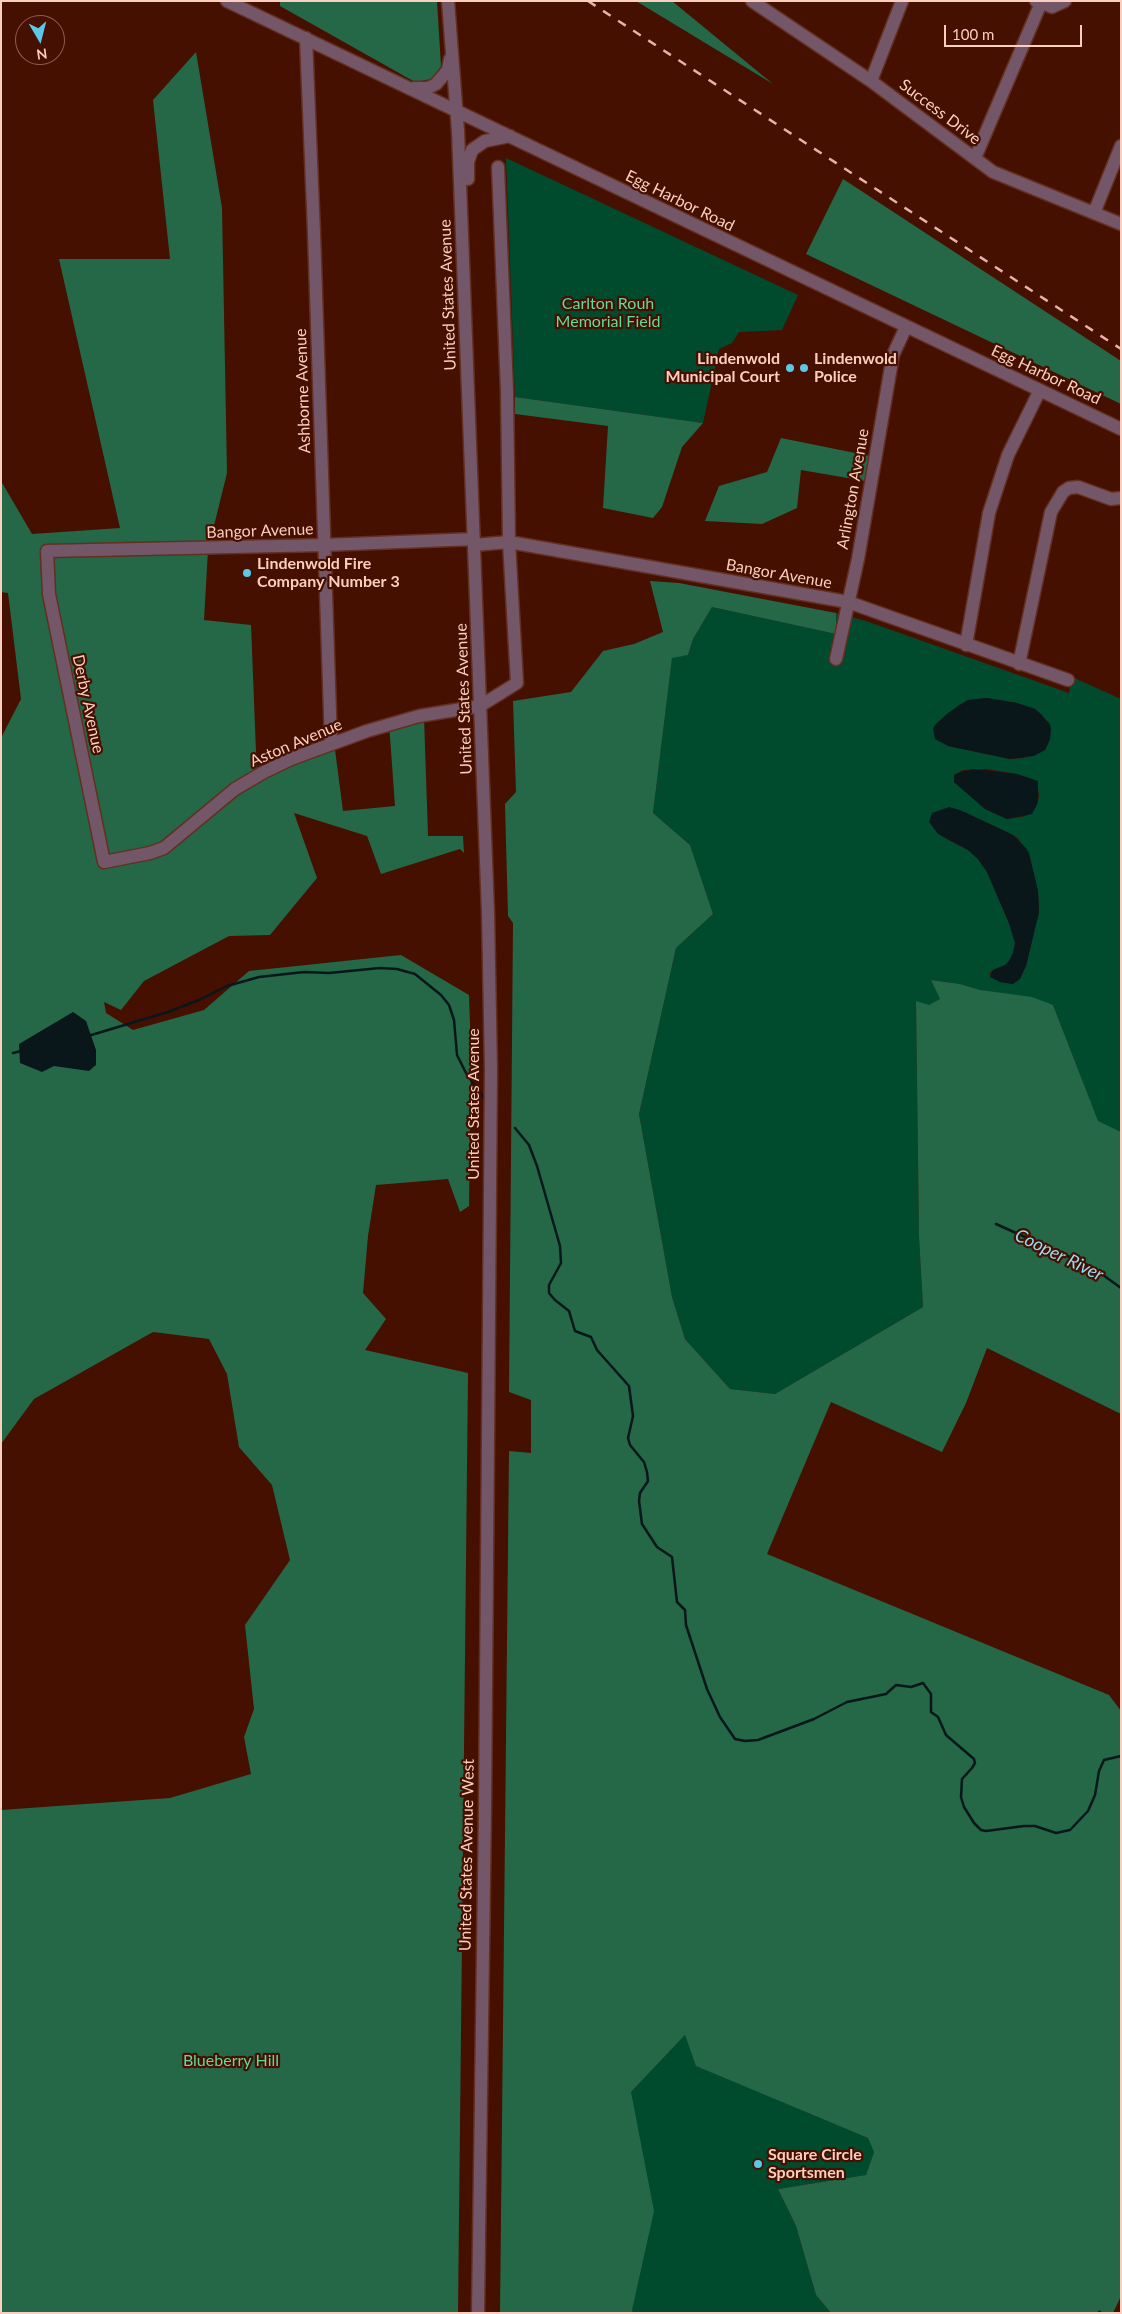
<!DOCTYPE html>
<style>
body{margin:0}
#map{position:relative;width:1122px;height:2314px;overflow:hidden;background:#461000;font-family:Lato,sans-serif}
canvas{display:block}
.frame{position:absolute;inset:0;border:2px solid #fbcfbf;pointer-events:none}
.north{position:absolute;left:15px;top:15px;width:50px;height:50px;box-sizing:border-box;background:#461000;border:1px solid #8e5c4c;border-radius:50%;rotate:172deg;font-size:14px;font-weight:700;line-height:20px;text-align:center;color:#fbcfbf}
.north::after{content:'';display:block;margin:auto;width:18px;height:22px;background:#5bc8e7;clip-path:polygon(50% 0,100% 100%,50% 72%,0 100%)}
.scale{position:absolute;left:944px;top:25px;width:138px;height:22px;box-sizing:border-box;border:2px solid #fbcfbf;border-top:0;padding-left:6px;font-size:15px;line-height:18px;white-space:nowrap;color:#fbcfbf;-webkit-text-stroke:4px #461000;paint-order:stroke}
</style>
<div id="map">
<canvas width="1122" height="2314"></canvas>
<div class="frame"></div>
<div class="north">N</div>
<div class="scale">100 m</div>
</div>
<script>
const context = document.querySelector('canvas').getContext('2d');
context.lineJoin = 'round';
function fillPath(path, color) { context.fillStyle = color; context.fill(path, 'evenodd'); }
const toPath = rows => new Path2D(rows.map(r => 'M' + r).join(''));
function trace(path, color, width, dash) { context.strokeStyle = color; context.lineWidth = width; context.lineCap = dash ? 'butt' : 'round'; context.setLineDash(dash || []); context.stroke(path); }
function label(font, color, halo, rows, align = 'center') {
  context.font = font + ' Lato,sans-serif'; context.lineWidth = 4.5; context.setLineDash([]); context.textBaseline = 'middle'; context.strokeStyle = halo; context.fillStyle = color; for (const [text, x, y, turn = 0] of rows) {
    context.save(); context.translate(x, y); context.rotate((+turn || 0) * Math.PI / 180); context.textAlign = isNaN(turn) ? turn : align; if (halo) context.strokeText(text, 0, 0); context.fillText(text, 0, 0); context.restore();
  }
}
fillPath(toPath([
 [506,158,798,295,782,330,739,332,732,343,719,349,703,423,515,397],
 [712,607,836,634,836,613,866,621,1069,693,1072,677,1121,699,1121,1132,1098,1122,1053,1005,979,990,960,984,931,980,940,999,929,1006,916,1002,919,1237,923,1307,775,1394,730,1389,685,1339,672,1297,639,1114,676,948,713,914,690,845,653,813,672,657,688,655,693,639],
 [987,698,1017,703,1035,709,1050,724,1050,739,1045,750,1024,758,1010,759,948,746,935,725,959,705,968,700],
 [987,769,1017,774,1037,781,1039,796,1036,807,1026,816,1007,819,985,809,954,782,954,775,963,770],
 [960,810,1013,835,1018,838,1030,858,1038,891,1039,912,1026,966,1013,984,1000,982,989,974,993,970,1005,965,1009,961,1013,953,1015,943,1009,923,987,872,978,859,968,850,945,838],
 [685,2035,697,2066,868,2138,874,2152,866,2175,778,2189,796,2226,816,2295,831,2313,633,2313,632,2310,631,2092]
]), '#004b2e');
fillPath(toPath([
 [280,1,437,1,441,66,432,79,415,82,280,6],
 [636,1,672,1,773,84],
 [196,52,222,208,227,473,208,550,204,620,251,625,257,777,334,742,343,811,395,806,389,723,424,717,428,836,463,836,464,853,460,849,381,874,367,836,294,813,317,878,270,935,229,936,144,981,121,1010,104,1002,106,1013,133,1030,204,1010,249,971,401,955,469,995,471,1053,469,1206,460,1212,448,1179,376,1185,368,1236,363,1293,386,1319,365,1350,468,1373,458,2313,1,2313,1,1810,170,1798,251,1774,244,1737,254,1709,245,1625,290,1560,272,1485,239,1447,227,1374,209,1339,153,1332,34,1399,1,1444,1,738,21,699,8,593,1,592,1,481,32,534,120,528,59,259,170,259,153,100],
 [843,179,1121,361,1121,404,806,254],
 [515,397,703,423,682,447,662,507,653,518,603,508,608,426,515,414],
 [781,438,875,457,871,482,801,470,797,508,762,524,705,521,719,486,767,472],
 [650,581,679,583,836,613,836,634,712,607,693,639,688,655,672,658,653,813,690,845,713,914,676,948,639,1114,672,1297,685,1339,730,1389,775,1394,923,1307,919,1237,916,1001,929,1005,940,999,931,980,960,984,980,990,1032,997,1053,1005,1098,1121,1121,1132,1121,1414,987,1348,966,1403,942,1452,831,1402,767,1554,1109,1695,1121,1711,1121,2296,1113,2313,1103,2313,1099,2310,1097,2313,831,2313,816,2295,796,2226,778,2189,866,2175,874,2152,868,2138,696,2066,685,2035,631,2092,654,2211,632,2310,633,2313,500,2313,509,1451,531,1453,531,1400,509,1392,513,923,508,916,505,804,516,792,513,701,571,692,603,651,634,644,663,632]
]), '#246848');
fillPath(toPath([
 [987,698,1017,703,1035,709,1041,714,1050,725,1051,730,1050,739,1045,750,1034,756,1010,759,948,746,935,739,933,729,935,725,948,713,968,700],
 [973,769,1017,774,1038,781,1038,802,1032,814,1007,819,985,809,954,782,954,775,958,773],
 [949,807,960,810,1013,835,1026,848,1029,853,1038,891,1039,912,1026,966,1020,979,1013,984,1000,982,990,977,993,970,1005,965,1009,961,1013,953,1015,943,1009,923,987,872,978,859,968,850,938,834,929,822,932,813],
 [73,1012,86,1021,96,1050,96,1065,89,1071,54,1066,42,1072,20,1063,19,1044]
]), '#09171b');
trace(toPath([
 [88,1036,168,1012,199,1000,227,986,259,977,304,972,329,973,380,968,397,969,415,974,441,995,449,1005,454,1020,457,1055,466,1073,486,1101],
 [13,1053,21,1051],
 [515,1128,529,1145,537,1166,560,1246,561,1263,549,1285,549,1293,555,1300,569,1311,575,1331,591,1337,597,1350,629,1386,633,1416,628,1438,630,1445,644,1462,647,1472,648,1481,640,1493,639,1501,642,1524,657,1547,672,1557,677,1602,685,1610,686,1625,707,1689,720,1717,735,1739,745,1741,758,1740,814,1719,847,1702,886,1694,896,1685,911,1687,923,1683,931,1694,931,1712,938,1717,946,1735,974,1759,975,1763,972,1768,962,1779,961,1797,964,1807,974,1823,981,1830,986,1831,1024,1826,1035,1826,1056,1833,1070,1830,1088,1811,1095,1795,1099,1771,1104,1760,1121,1756],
 [996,1224,1092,1267,1121,1288]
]), '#09171b', 2.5);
const minor = toPath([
 [227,1,1121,429],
 [448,1,458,131,488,912,491,1070,485,1807,478,2313],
 [752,1,871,81,993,172,1121,224],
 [1036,1,1052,7,1065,1],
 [306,38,314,233,331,743],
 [871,81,902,1],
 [414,88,428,88,436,84,448,70,450,59],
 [975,158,1041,3],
 [468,179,468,162,472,150,485,141,510,136],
 [1094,213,1121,146],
 [474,539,325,545,47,551,49,594,104,862,150,853,164,848,235,789,264,772,291,759,367,731,419,716,480,706,517,683,509,542,507,391,498,167],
 [474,545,509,542,848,602,1068,680],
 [966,645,989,513,1008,455,1040,390],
 [836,659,858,559,893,355,906,327],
 [1019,664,1051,512,1063,492,1069,488,1078,487,1111,499,1121,498]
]);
trace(minor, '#632f1f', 15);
trace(minor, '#745669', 12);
trace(toPath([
 [588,1,1121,349]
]), '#e3b5a5', 2.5, [9, 9]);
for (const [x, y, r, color] of [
 [790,368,5,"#5bc8e7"],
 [804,368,5,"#5bc8e7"],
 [247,573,5,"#5bc8e7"],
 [758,2164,5,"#5bc8e7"]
]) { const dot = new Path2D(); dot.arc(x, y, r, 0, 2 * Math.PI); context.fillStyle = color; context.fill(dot); trace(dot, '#461000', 2); }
label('16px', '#fbcfbf', '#461000', [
 ["Success Drive",940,112,37],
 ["Egg Harbor Road",680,201,26],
 ["United States Avenue",448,295,-92],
 ["Egg Harbor Road",1046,375,25],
 ["Ashborne Avenue",303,391,-92],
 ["Arlington Avenue",853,489,-80],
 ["Bangor Avenue",260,531,-2],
 ["Bangor Avenue",779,574,10],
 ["United States Avenue",464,699,-92],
 ["Derby Avenue",88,704,78],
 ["Aston Avenue",296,743,-23],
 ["United States Avenue",474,1104,-90],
 ["United States Avenue West",467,1855,-89]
]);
label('16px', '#61d99f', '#461000', [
 ["Carlton Rouh",608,304],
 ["Memorial Field",608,322],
 ["Blueberry Hill",231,2061]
]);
label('bold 16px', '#fbcfbf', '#461000', [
 ["Lindenwold",780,359,"right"],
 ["Municipal Court",780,377,"right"],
 ["Lindenwold",814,359],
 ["Police",814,377],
 ["Lindenwold Fire",257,564],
 ["Company Number 3",257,582],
 ["Square Circle",768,2155],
 ["Sportsmen",768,2173]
], 'left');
label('italic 18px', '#91ddf6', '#461000', [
 ["Cooper River",1059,1255,26]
]);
</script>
